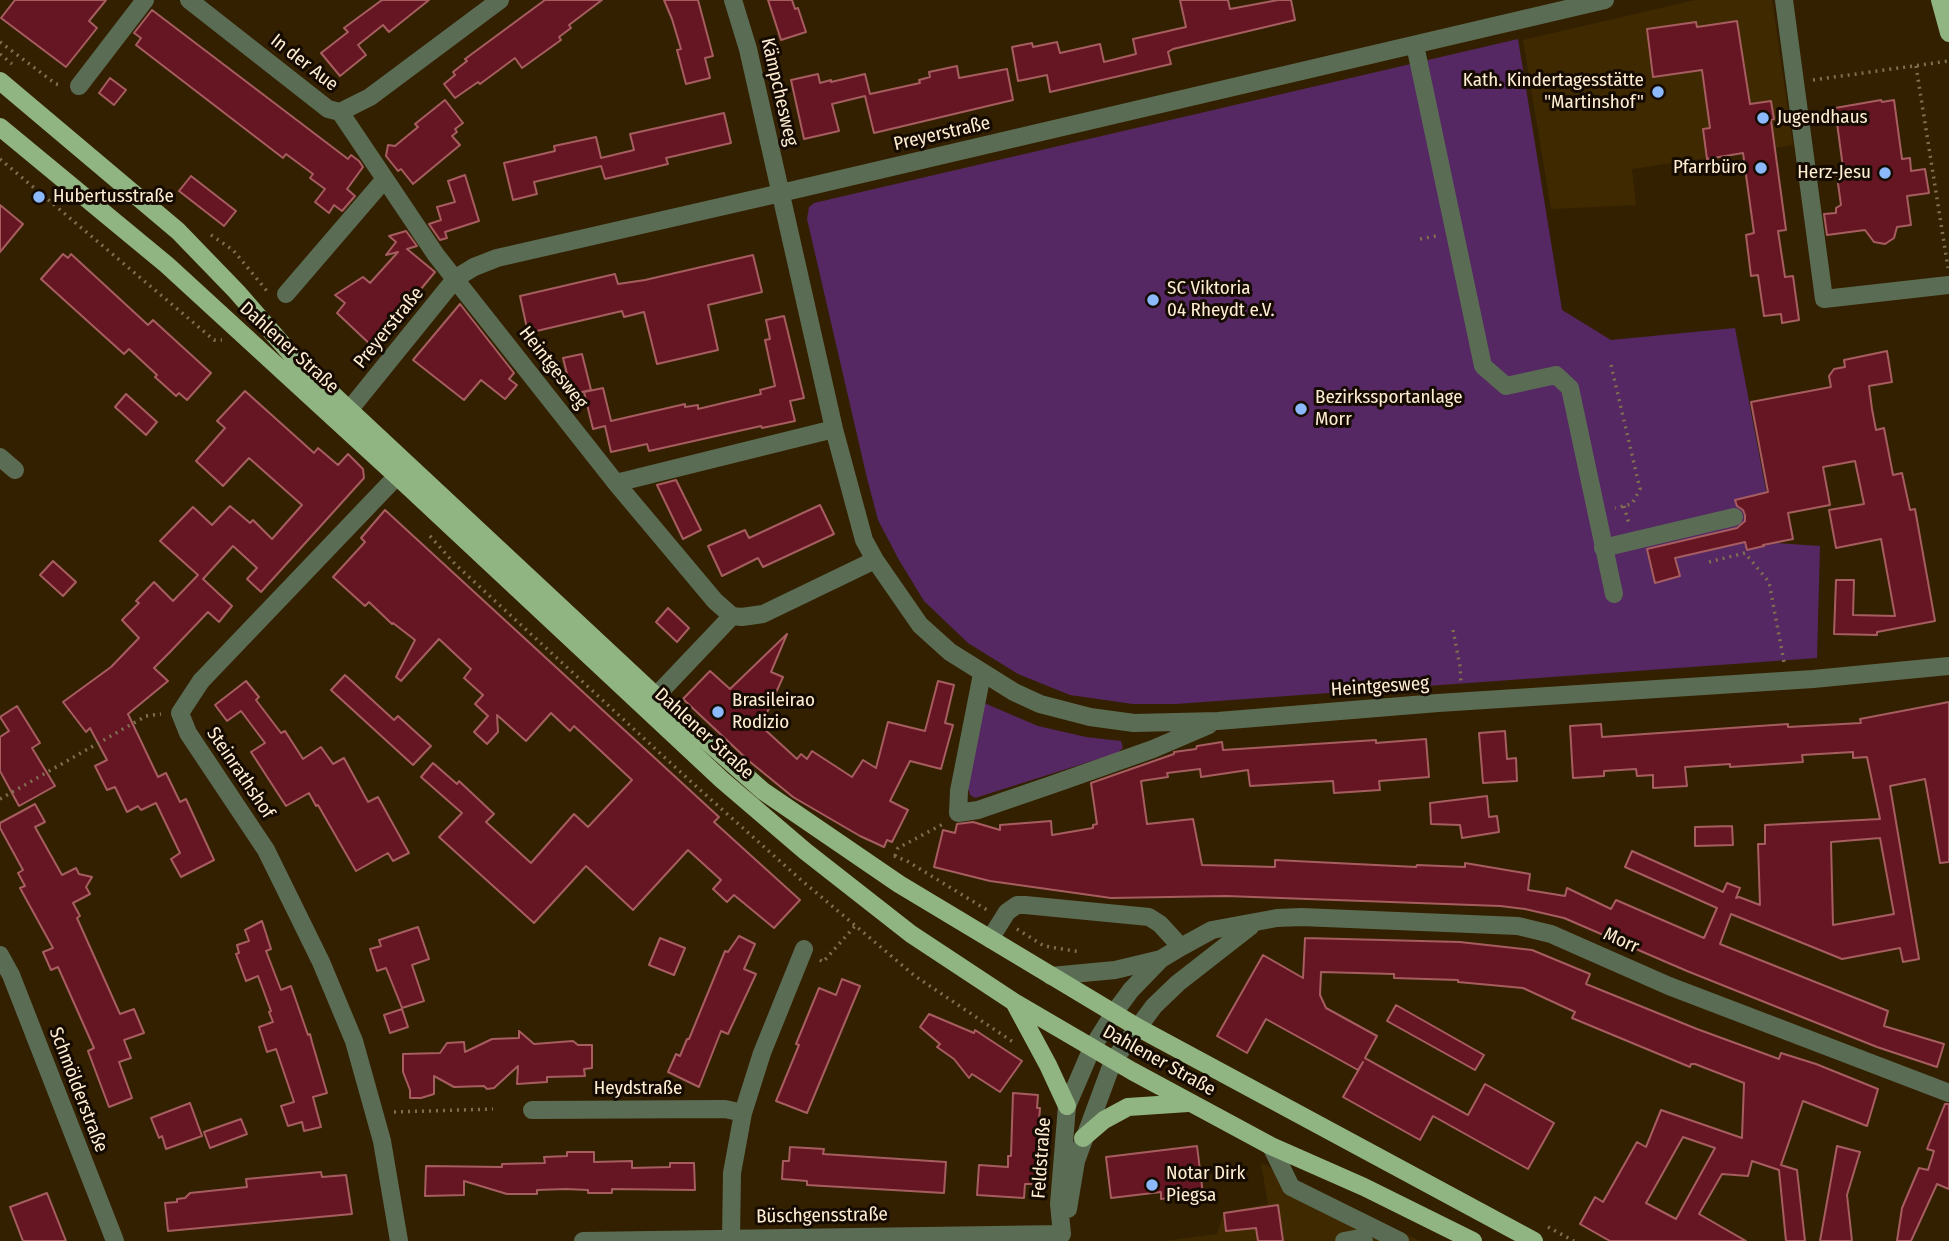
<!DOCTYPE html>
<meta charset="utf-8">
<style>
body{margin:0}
canvas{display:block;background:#332000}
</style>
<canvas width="1949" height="1241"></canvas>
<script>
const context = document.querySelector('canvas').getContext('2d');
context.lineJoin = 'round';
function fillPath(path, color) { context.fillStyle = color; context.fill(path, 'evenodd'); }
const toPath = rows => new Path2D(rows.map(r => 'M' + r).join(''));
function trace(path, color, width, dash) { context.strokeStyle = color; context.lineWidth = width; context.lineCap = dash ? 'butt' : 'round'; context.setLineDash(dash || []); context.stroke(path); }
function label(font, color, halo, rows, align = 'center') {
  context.font = font + ' "Fira Sans Condensed",sans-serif'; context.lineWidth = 6; context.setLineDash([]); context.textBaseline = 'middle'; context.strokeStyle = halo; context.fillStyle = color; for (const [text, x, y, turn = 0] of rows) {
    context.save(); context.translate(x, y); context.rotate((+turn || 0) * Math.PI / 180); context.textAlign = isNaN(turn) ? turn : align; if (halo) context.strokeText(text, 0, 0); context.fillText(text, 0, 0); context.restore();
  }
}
fillPath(toPath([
 [1695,0,1772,0,1793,145,1632,169,1636,205,1551,209,1523,40],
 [1261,1163,1420,1241,1163,1241,1217,1234,1224,1212,1268,1204]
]), '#3f2900');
fillPath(toPath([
 [1518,39,1562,310,1611,340,1735,328,1776,543,1820,546,1817,658,1176,704,1133,704,1070,695,1018,674,968,643,924,601,899,560,878,520,867,478,807,219,809,207,814,203],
 [984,703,1038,726,1086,737,1121,741,1123,748,1117,753,975,798,970,795,966,781]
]), '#552763');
const building = toPath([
 [15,0,106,0,89,21,97,28,66,67,1,18,15,0],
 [382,0,429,0,389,32,383,25,358,45,366,55,340,76,321,53,348,32,344,28,382,0],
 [545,0,602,0,569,25,571,28,559,37,561,40,522,68,515,58,480,84,478,82,455,98,444,84,455,75,453,72,467,61,465,59,545,0],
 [664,0,698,0,713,56,705,58,710,78,686,84,677,50,681,49,672,19,664,0],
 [768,0,792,0,795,9,798,8,806,32,781,40,768,0],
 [1180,0,1228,0,1230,9,1278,0,1291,0,1295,20,1173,49,1168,52,1171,64,1050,92,1047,75,1018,81,1012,47,1032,43,1033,47,1057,42,1060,53,1100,44,1104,62,1136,54,1133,39,1186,27,1180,0],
 [152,10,348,159,351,155,359,161,363,167,347,189,355,196,342,211,334,205,329,213,315,202,325,189,310,178,313,174,286,154,283,158,136,45,141,38,134,33,152,10],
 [1737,21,1750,104,1771,101,1774,119,1771,120,1786,230,1778,231,1785,277,1793,276,1799,320,1782,323,1781,314,1764,316,1758,275,1751,276,1746,235,1754,233,1743,153,1707,159,1703,129,1710,128,1702,70,1653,77,1647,29,1696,22,1697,27,1737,21],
 [957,66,959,78,1007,69,1013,100,874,133,865,96,832,104,839,131,804,139,791,80,818,74,820,83,831,80,831,82,865,74,870,94,920,83,919,80,930,77,929,72,957,66],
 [110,78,126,90,114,105,99,93,110,78],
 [445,100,463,123,455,129,457,132,452,136,460,145,413,184,401,169,398,171,386,156,388,145,395,146,418,127,415,124,445,100],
 [1881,100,1882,102,1894,100,1902,159,1910,158,1911,171,1925,169,1929,193,1907,196,1911,225,1897,227,1894,238,1885,244,1874,242,1865,230,1827,235,1824,214,1836,213,1836,208,1841,205,1837,176,1844,175,1835,108,1881,100],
 [724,113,731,143,666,158,668,164,605,179,601,166,534,182,537,194,513,200,504,163,555,151,554,146,596,137,601,158,634,150,630,134,724,113],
 [465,175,479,221,445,232,447,238,440,240,429,224,441,220,437,207,455,202,448,181,465,175],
 [191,176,236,211,224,226,179,191,191,176],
 [0,205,23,224,0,252,0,205],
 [406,231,417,246,407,249,435,272,373,347,337,313,345,303,335,295,363,277,370,283,398,252,386,255,396,242,389,236,406,231],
 [63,254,68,258,71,254,148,325,153,320,211,373,187,400,179,393,176,396,155,377,157,375,129,349,124,354,41,279,63,254],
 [753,255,762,292,708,305,718,350,657,364,644,312,624,317,622,311,528,333,520,296,615,274,618,284,645,280,753,255],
 [460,304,514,373,509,379,517,385,505,399,481,380,464,400,413,360,460,304],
 [784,316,804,398,790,401,795,421,762,428,761,426,649,451,647,444,611,452,605,426,593,429,584,392,603,388,611,421,685,404,685,407,698,405,698,409,761,394,760,390,775,386,765,340,770,339,766,320,784,316],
 [1887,351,1892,382,1869,386,1872,409,1876,430,1884,428,1893,475,1902,473,1910,510,1915,509,1935,621,1877,632,1877,635,1834,634,1836,580,1854,580,1853,615,1895,616,1881,539,1836,548,1829,510,1864,504,1855,461,1823,467,1830,505,1788,513,1793,539,1763,545,1764,546,1747,550,1745,542,1675,558,1680,576,1655,583,1647,549,1737,528,1745,521,1745,515,1743,510,1737,506,1735,500,1768,492,1751,402,1831,387,1829,376,1834,369,1845,367,1844,360,1887,351],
 [582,354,591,390,572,394,563,358,582,354],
 [245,391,314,453,318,448,338,465,348,454,363,469,364,478,261,592,247,579,257,568,233,546,203,579,232,606,219,622,208,612,170,652,154,668,168,681,128,714,158,777,166,773,180,802,186,799,214,860,181,877,171,859,180,853,156,803,141,810,138,806,127,812,115,787,107,790,95,766,107,760,90,728,86,732,63,702,111,667,139,638,122,620,139,603,136,601,154,582,173,601,198,575,160,541,193,507,212,525,230,506,250,523,253,520,272,539,302,505,249,458,223,486,196,461,225,428,217,421,245,391],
 [126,394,157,422,146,435,115,407,126,394],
 [676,480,701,530,683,539,657,485,676,480],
 [820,505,834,534,763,567,758,558,722,576,708,546,745,530,749,538,820,505],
 [385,510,719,817,714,822,800,900,774,928,734,895,727,902,713,889,721,880,688,850,633,910,586,866,534,923,439,837,462,813,421,777,433,763,457,784,459,781,494,814,486,822,531,863,574,814,588,827,632,780,574,726,570,731,551,713,526,741,497,715,498,732,487,744,474,732,488,716,475,704,483,695,464,678,471,669,439,639,401,681,396,677,415,640,393,623,392,624,369,602,365,606,333,577,365,542,361,538,385,510],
 [53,561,76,582,63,596,40,575,53,561],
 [668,608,689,628,677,642,656,622,668,608],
 [787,634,771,672,783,677,761,726,797,759,801,754,807,759,812,751,852,777,863,760,876,768,888,722,925,731,938,681,954,685,945,723,953,725,941,769,910,761,890,801,908,810,892,842,887,840,884,847,860,836,793,797,749,761,683,699,710,671,730,689,787,634],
 [345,675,394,720,398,716,431,746,413,765,331,690,345,675],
 [246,681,259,697,256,700,281,733,285,731,303,759,321,747,333,764,344,758,368,802,378,797,409,853,393,861,388,853,356,871,318,805,316,806,309,793,286,806,251,752,265,743,241,711,227,721,215,705,246,681],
 [1949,702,1949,862,1940,863,1925,779,1890,786,1919,959,1903,962,1900,948,1842,959,1731,914,1720,944,1888,1011,1884,1026,1944,1044,1937,1067,1877,1047,1687,971,1564,918,1525,909,1500,906,1226,896,1111,898,990,881,934,867,943,830,955,833,957,824,973,822,1000,830,1000,825,1051,821,1052,835,1093,828,1093,825,1097,824,1091,783,1174,754,1174,752,1196,749,1197,746,1222,742,1223,750,1376,740,1376,743,1426,739,1429,777,1379,781,1380,790,1334,793,1333,781,1250,786,1248,770,1201,777,1200,769,1167,773,1168,777,1141,781,1147,824,1193,819,1202,865,1275,867,1275,860,1416,867,1417,865,1465,867,1465,863,1530,874,1528,890,1565,896,1567,888,1611,909,1616,900,1704,938,1717,908,1625,867,1632,851,1723,892,1727,883,1740,888,1736,898,1739,897,1760,905,1758,844,1765,844,1765,825,1880,819,1867,757,1853,758,1853,752,1802,755,1803,762,1730,767,1730,764,1685,767,1687,786,1653,788,1653,775,1637,776,1636,769,1604,771,1604,776,1573,778,1570,726,1601,724,1602,737,1788,724,1788,727,1861,723,1860,719,1949,702],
 [1880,838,1894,914,1833,925,1831,842,1880,838],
 [17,706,40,743,32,748,55,786,19,806,0,771,0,737,9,731,0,717,17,706],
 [1505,731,1507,759,1516,758,1517,781,1483,783,1479,733,1505,731],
 [1487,796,1489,817,1497,816,1499,832,1462,838,1460,825,1431,824,1430,803,1487,796],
 [35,804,45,822,35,827,62,875,76,868,79,874,92,877,86,887,90,894,73,903,80,916,77,918,120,1014,134,1009,144,1033,124,1040,131,1058,119,1062,132,1098,109,1107,88,1051,94,1048,58,967,51,970,43,952,53,948,20,888,25,886,18,873,23,870,0,828,0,823,35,804],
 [1732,826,1733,845,1695,846,1695,827,1732,826],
 [262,921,271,949,266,951,281,990,291,986,308,1035,310,1034,312,1042,327,1093,313,1097,321,1127,304,1131,302,1122,288,1126,281,1106,294,1102,276,1049,267,1052,259,1027,273,1022,269,1012,271,1011,258,976,246,981,236,954,239,953,237,945,249,941,245,930,262,921],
 [418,927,429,959,412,965,424,1001,402,1008,386,968,377,971,370,949,381,946,379,940,418,927],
 [739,936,755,944,744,969,756,974,728,1034,721,1031,699,1087,668,1072,676,1054,680,1056,687,1039,689,1039,725,951,728,952,739,936],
 [660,938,685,948,674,975,649,965,660,938],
 [1305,938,1460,942,1532,950,1590,974,1586,984,1697,1029,1779,1059,1781,1053,1816,1064,1878,1089,1867,1126,1803,1101,1781,1165,1797,1170,1805,1241,1786,1241,1779,1170,1752,1161,1748,1176,1722,1174,1699,1214,1746,1241,1610,1241,1580,1224,1595,1197,1603,1202,1637,1142,1646,1147,1661,1110,1742,1138,1744,1083,1695,1064,1691,1064,1690,1067,1572,1018,1575,1012,1523,988,1458,982,1458,980,1394,978,1394,974,1321,972,1320,995,1326,1008,1377,1036,1365,1058,1468,1115,1485,1084,1554,1123,1528,1169,1433,1116,1420,1140,1343,1097,1363,1062,1358,1070,1266,1019,1247,1053,1217,1036,1263,955,1303,978,1305,938],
 [1683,1137,1715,1148,1676,1219,1646,1203,1683,1137],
 [842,979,860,986,807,1113,776,1101,799,1045,796,1044,819,988,836,995,842,979],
 [1396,1005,1484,1055,1475,1070,1387,1021,1396,1005],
 [402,1009,408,1027,390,1033,384,1015,402,1009],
 [929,1014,974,1033,975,1030,1022,1061,1000,1092,972,1074,969,1078,954,1059,937,1047,940,1044,920,1027,929,1014],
 [519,1031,534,1044,573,1041,578,1045,592,1045,592,1068,584,1069,585,1076,547,1077,547,1082,517,1084,518,1066,494,1088,487,1089,484,1086,454,1087,434,1076,434,1094,421,1098,410,1098,410,1090,403,1072,403,1054,440,1053,447,1043,464,1042,465,1052,492,1039,519,1038,519,1031],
 [1013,1093,1038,1095,1037,1108,1040,1108,1034,1184,1025,1184,1024,1198,977,1195,979,1165,1008,1167,1008,1156,1011,1156,1013,1093],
 [190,1103,202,1136,166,1149,162,1136,159,1138,151,1118,190,1103],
 [1945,1104,1949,1104,1949,1189,1937,1184,1911,1241,1897,1241,1902,1208,1919,1168,1928,1170,1934,1151,1927,1149,1945,1104],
 [241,1119,247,1134,210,1148,204,1132,241,1119],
 [1197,1146,1203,1194,1161,1199,1161,1192,1111,1198,1106,1157,1197,1146],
 [1837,1146,1860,1152,1847,1195,1852,1241,1820,1241,1837,1146],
 [790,1147,824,1149,823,1154,946,1162,944,1193,807,1185,807,1181,782,1179,783,1161,789,1161,790,1147],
 [567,1152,594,1152,594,1162,632,1161,632,1168,670,1167,670,1163,694,1163,695,1190,612,1189,612,1193,588,1193,588,1190,566,1189,537,1190,537,1194,507,1194,464,1181,464,1195,425,1196,426,1166,502,1167,502,1164,545,1163,544,1157,567,1156,567,1152],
 [321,1172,322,1177,346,1175,352,1214,168,1231,165,1203,177,1202,177,1199,185,1198,190,1193,247,1187,246,1179,321,1172],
 [47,1193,66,1241,23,1241,10,1207,47,1193],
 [1278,1205,1283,1241,1258,1241,1256,1228,1226,1231,1224,1213,1278,1205]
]);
fillPath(building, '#661622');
trace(building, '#a65d60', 2);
trace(toPath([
 [0,42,56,84,60,85],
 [0,54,12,64],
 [1916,66,1948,268],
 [1813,80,1949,61],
 [0,159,214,340,222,340],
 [211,235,233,250,267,291],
 [1420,239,1436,236],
 [1611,365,1640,489,1632,504,1615,508],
 [1624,506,1629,524],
 [430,536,455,564,688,779,800,879,915,976,1013,1042],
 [1709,562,1745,553,1769,582,1784,662],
 [1453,630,1460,666,1461,683],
 [0,799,146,716,161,714],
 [894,856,907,861,987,910],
 [895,856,898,848,945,823],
 [1017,929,1044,946,1081,952],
 [820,960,823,962,855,926],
 [394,1112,493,1109],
 [1548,1227,1574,1241]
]), '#806e50', 3.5, [2, 5]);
trace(toPath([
 [189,0,328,109,340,112,370,97,500,0],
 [733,0,748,49,834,429,864,540,875,560,920,625,950,652,1014,692,1040,704,1090,717,1134,723,1218,721,1438,703,1813,679,1949,666],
 [1784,0,1824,299,1949,285],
 [1415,45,1483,366,1506,386,1556,375,1570,388,1614,594],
 [79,86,145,0],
 [340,112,436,255,616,483,715,601,732,616,742,617,763,614,875,560],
 [286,294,384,180],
 [350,409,456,278,474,267,497,258,781,193,1605,0],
 [0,457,15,470],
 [397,476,201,681,180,713,188,733,266,850,321,962,354,1041,382,1141,399,1241],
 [616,483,834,429],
 [1603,548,1734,517],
 [982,674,959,791,958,813,978,810,1054,784,1153,749,1209,725],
 [656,696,732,616],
 [990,939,1007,912,1017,905,1025,905,1149,917,1160,924,1181,947],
 [0,955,11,975,115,1241],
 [1051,976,1115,970,1161,959],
 [532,1110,725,1109,743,1113],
 [1271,1146,1291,1187,1400,1241],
 [1068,1209,1076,1161,1113,1061,1154,1006,1178,983,1251,926],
 [1062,1234,1059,1204,1067,1106,1092,1048,1114,1013,1131,990,1161,959,1181,947,1212,930,1277,918,1301,917,1518,926,1551,934,1669,986,1949,1093],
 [731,1239,732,1173,743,1113,762,1053,804,949],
 [583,1241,1062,1234],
 [1344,1241,1360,1238,1364,1241]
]), '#5b6c54', 18);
trace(toPath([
 [1940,0,1949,33],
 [0,81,178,231,237,292,297,361,656,696,763,791,899,884,1137,1027,1534,1241],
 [0,127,167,265,397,476,722,780,805,851,911,934,1014,1002,1132,1071,1271,1146,1364,1187,1473,1241],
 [1014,1002,1048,1065,1067,1106],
 [1083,1138,1104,1120,1128,1107,1188,1103]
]), '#90b583', 18);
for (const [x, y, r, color] of [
 [1658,92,7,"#8bb9fc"],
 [1763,118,7,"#8bb9fc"],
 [1761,168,7,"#8bb9fc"],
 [1885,173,7,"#8bb9fc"],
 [39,197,7,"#8bb9fc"],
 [1153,300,7,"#8bb9fc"],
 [1301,409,7,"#8bb9fc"],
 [718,712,7,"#8bb9fc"],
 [1152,1185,7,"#8bb9fc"]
]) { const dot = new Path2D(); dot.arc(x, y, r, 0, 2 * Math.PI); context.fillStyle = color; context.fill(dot); trace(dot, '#160b00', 2.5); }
label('19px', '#ffeed4', '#160b00', [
 ["In der Aue",304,63,38],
 ["Kämpchesweg",779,92,77],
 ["Preyerstraße",942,134,-13],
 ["Preyerstraße",389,328,-51],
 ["Dahlener Straße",289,348,42],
 ["Heintgesweg",553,368,52],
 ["Heintgesweg",1380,687,-4],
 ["Dahlener Straße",704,734,42],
 ["Steinrathshof",240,773,56],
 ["Morr",1621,941,24],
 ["Dahlener Straße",1159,1061,29],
 ["Heydstraße",638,1089],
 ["Schmölderstraße",78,1090,69],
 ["Feldstraße",1042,1158,-86],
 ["Büschgensstraße",822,1216,-1]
]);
label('19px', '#ffeed4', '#160b00', [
 ["Kath. Kindertagesstätte",1644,81,"right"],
 ["\"Martinshof\"",1644,103,"right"],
 ["Jugendhaus",1777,118],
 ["Pfarrbüro",1747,168,"right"],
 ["Herz-Jesu",1871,173,"right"],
 ["Hubertusstraße",53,197],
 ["SC Viktoria",1167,289],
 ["04 Rheydt e.V.",1167,311],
 ["Bezirkssportanlage",1315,398],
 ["Morr",1315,420],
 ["Brasileirao",732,701],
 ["Rodizio",732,723],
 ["Notar Dirk",1166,1174],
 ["Piegsa",1166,1196]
], 'left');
</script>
